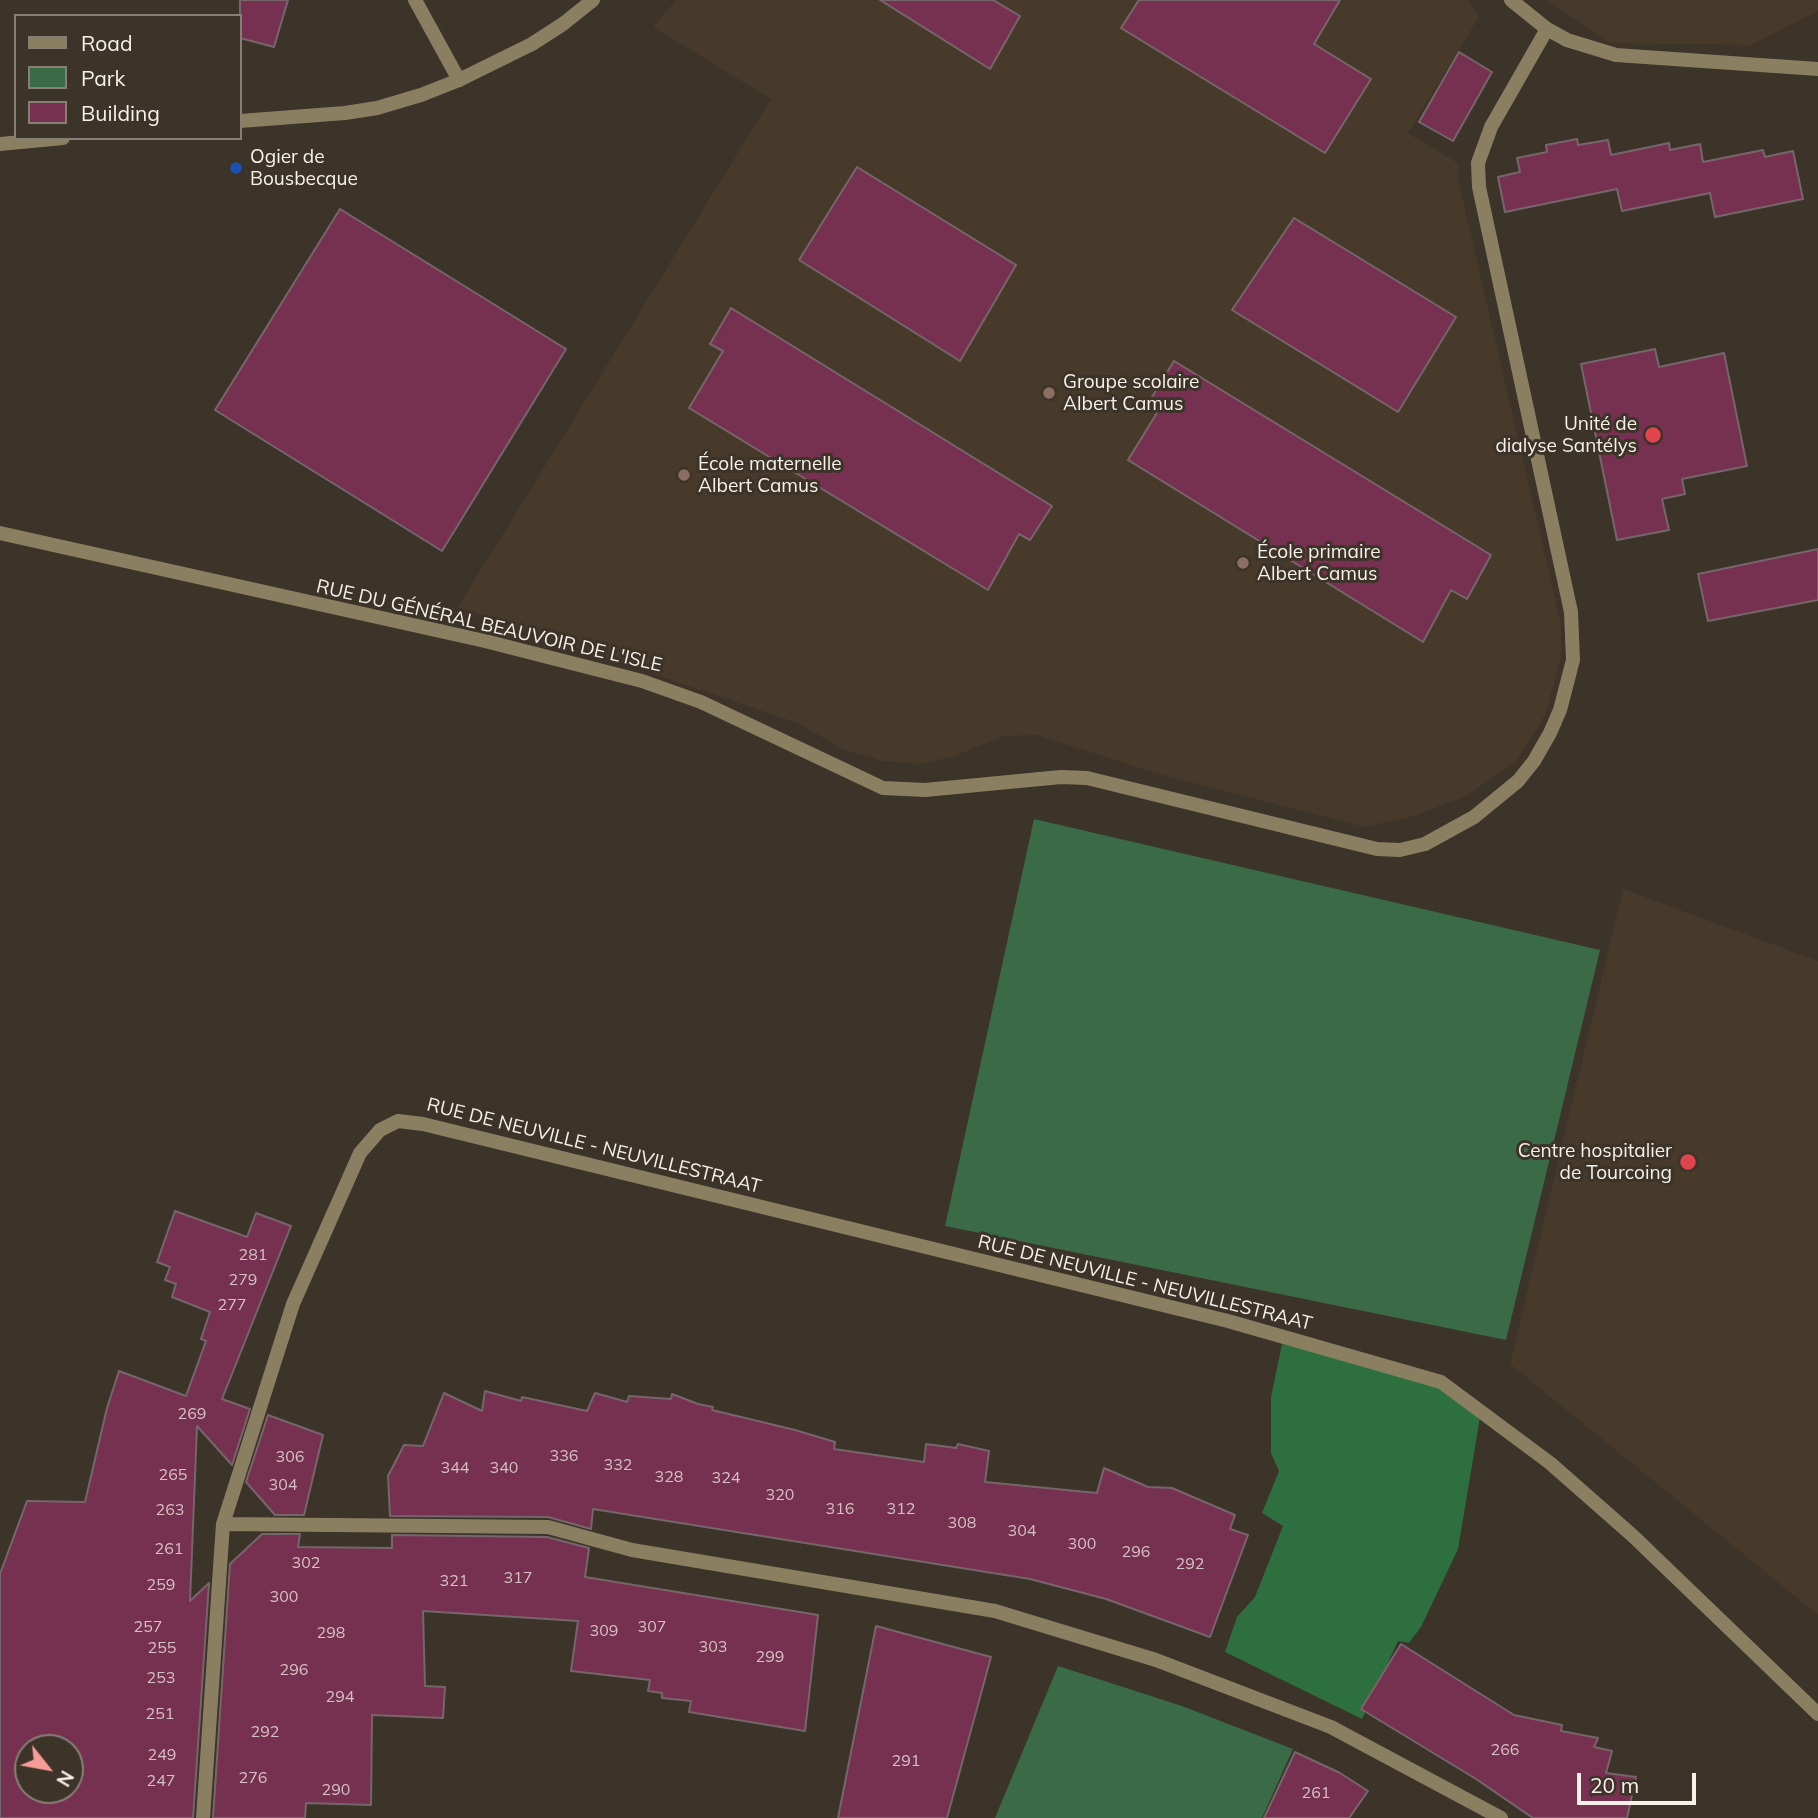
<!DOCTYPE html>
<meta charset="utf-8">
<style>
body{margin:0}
#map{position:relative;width:1818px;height:1818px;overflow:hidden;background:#3c3329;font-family:Mulish,sans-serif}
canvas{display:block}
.legend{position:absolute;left:14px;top:14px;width:228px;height:126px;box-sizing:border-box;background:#3c3329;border:2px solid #877f76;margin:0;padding:9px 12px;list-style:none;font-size:21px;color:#f7f1ea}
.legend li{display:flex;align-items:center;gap:14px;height:35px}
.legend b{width:35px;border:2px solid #877f76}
.north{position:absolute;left:14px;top:1734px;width:70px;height:70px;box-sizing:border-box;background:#3c3329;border:2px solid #877f76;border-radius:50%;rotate:121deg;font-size:19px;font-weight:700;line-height:28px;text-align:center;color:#f7f1ea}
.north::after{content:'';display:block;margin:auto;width:24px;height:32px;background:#f59b98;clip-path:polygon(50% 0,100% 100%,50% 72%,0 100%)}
.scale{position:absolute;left:1577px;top:1773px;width:119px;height:32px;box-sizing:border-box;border:4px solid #f7f1ea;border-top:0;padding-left:9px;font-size:21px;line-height:24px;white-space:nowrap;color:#f7f1ea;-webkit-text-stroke:5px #3c3329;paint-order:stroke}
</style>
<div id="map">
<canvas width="1818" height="1818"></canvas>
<ul class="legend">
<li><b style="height:9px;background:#8b7f61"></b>Road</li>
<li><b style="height:19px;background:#3b6a46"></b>Park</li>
<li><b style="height:19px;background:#75314f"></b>Building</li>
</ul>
<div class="north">N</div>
<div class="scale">20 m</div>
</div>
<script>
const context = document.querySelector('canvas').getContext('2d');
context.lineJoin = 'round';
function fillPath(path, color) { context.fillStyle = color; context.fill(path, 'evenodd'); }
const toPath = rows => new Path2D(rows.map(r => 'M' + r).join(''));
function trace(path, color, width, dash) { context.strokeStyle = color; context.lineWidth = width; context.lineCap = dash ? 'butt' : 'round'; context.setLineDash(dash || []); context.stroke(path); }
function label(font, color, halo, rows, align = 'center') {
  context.font = font + ' Mulish,sans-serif'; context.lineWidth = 6; context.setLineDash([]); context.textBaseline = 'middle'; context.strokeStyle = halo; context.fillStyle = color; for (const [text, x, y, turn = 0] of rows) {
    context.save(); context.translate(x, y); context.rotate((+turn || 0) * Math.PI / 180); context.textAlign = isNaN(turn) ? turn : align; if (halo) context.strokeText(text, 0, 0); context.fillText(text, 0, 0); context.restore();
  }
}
fillPath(toPath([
 [676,0,1468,0,1479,17,1408,133,1458,163,1458,179,1561,624,1561,658,1545,715,1518,759,1468,795,1415,816,1364,827,1159,774,1037,735,1004,736,954,756,920,764,882,761,840,748,800,724,458,607,771,99,653,27],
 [1547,0,1818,0,1818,11,1751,45,1610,43],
 [1623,889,1818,961,1818,1615,1510,1364]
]), '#473a2a');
fillPath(toPath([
 [1034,819,1600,950,1506,1340,945,1226],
 [1058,1666,1182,1706,1293,1749,1262,1818,995,1818]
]), '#3b6a46');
fillPath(toPath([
 [1282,1344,1441,1382,1481,1411,1458,1549,1421,1627,1409,1643,1398,1641,1362,1719,1225,1652,1237,1617,1255,1597,1283,1526,1262,1513,1279,1471,1271,1453,1271,1397]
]), '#2d6f3f');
const building = toPath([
 [240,0,288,0,274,47,240,38,240,0],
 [880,0,993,0,1020,16,990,69,880,0],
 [1139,0,1340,0,1314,44,1371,79,1325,153,1121,28,1139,0],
 [1459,52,1492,72,1453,141,1419,122,1459,52],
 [1577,139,1578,145,1608,140,1611,155,1669,143,1670,150,1700,144,1703,162,1763,150,1765,157,1793,151,1803,199,1715,217,1710,193,1622,211,1617,189,1505,212,1498,177,1520,172,1517,158,1547,152,1546,145,1577,139],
 [857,167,1016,265,960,361,799,260,857,167],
 [340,209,566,349,442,551,215,410,340,209],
 [1294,218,1456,317,1398,412,1232,310,1294,218],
 [731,308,1052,506,1030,540,1019,534,988,590,689,408,723,351,710,344,731,308],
 [1655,349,1659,367,1724,353,1747,466,1682,479,1685,494,1662,499,1669,530,1617,540,1581,364,1655,349],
 [1174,361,1491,555,1467,599,1451,590,1423,642,1128,460,1160,408,1149,402,1174,361],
 [1818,549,1818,600,1708,621,1698,574,1818,549],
 [175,1211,247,1237,256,1213,291,1226,222,1399,250,1409,232,1465,197,1426,190,1601,209,1583,193,1818,0,1818,0,1574,27,1501,85,1502,107,1408,119,1371,186,1396,206,1341,201,1339,210,1312,172,1297,176,1284,165,1280,170,1267,157,1262,175,1211],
 [28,1748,70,1748,70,1790,28,1790,28,1748],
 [485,1391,521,1401,522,1397,587,1411,595,1393,627,1402,629,1396,671,1399,672,1394,698,1404,713,1407,712,1410,795,1430,835,1442,834,1449,924,1462,926,1444,956,1448,958,1444,989,1451,985,1482,1097,1493,1104,1468,1148,1487,1172,1488,1235,1515,1230,1529,1248,1535,1210,1637,1106,1599,1030,1579,593,1509,591,1529,548,1517,390,1516,388,1476,404,1445,423,1446,444,1393,482,1411,485,1391],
 [268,1415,323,1435,304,1515,275,1515,246,1482,268,1415],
 [262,1534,300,1534,298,1547,392,1548,392,1535,547,1537,589,1548,585,1577,818,1615,805,1731,689,1712,691,1701,662,1698,662,1693,648,1691,650,1680,571,1671,578,1621,423,1611,425,1686,445,1687,443,1718,372,1715,371,1805,306,1803,305,1818,213,1818,230,1564,262,1534],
 [876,1626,991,1657,947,1818,838,1818,876,1626],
 [1401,1644,1514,1715,1562,1725,1561,1731,1598,1738,1594,1747,1612,1751,1606,1773,1636,1777,1627,1818,1533,1818,1476,1779,1361,1709,1401,1644],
 [1295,1752,1340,1773,1368,1791,1349,1818,1264,1818,1295,1752]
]);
fillPath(building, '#75314f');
trace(building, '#76666b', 2);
trace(toPath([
 [415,0,459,80],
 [1511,0,1547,29,1567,40,1616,55,1818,69],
 [0,533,485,641,642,681,701,702,883,788,925,790,1061,777,1087,778,1377,849,1400,850,1425,844,1474,817,1518,781,1534,761,1550,733,1560,710,1573,660,1571,612,1479,187,1478,163,1491,127,1547,29],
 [223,1524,548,1527,632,1550,995,1611,1156,1660,1331,1727,1501,1818],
 [203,1818,223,1524,293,1304,360,1153,380,1130,398,1121,423,1124,1228,1321,1441,1382,1550,1463,1633,1536,1818,1714]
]), '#8b7f61', 14);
trace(toPath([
 [240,121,345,113,377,108,421,95,459,80,532,44,563,24,593,0],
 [0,144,63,138]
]), '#8b7f61', 14);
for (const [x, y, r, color] of [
 [236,168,7,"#1a4fb4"],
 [1049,393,7,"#8d6e63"],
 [1653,435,9,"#e0444e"],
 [684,475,7,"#8d6e63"],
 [1243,563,7,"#8d6e63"],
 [1688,1162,9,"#e0444e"]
]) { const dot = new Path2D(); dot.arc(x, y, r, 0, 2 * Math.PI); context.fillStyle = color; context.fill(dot); trace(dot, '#3c3329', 2.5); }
label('16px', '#d6c1c3', null, [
 ["281",253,1255],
 ["279",243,1280],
 ["277",232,1305],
 ["269",192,1414],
 ["336",564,1456],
 ["306",290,1457],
 ["332",618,1465],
 ["344",455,1468],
 ["340",504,1468],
 ["265",173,1475],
 ["328",669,1477],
 ["324",726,1478],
 ["304",283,1485],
 ["320",780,1495],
 ["316",840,1509],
 ["312",901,1509],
 ["263",170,1510],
 ["308",962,1523],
 ["304",1022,1531],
 ["300",1082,1544],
 ["261",169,1549],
 ["296",1136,1552],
 ["302",306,1563],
 ["292",1190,1564],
 ["317",518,1578],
 ["321",454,1581],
 ["259",161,1585],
 ["300",284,1597],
 ["257",148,1627],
 ["307",652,1627],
 ["309",604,1631],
 ["298",331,1633],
 ["303",713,1647],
 ["255",162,1648],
 ["299",770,1657],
 ["296",294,1670],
 ["253",161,1678],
 ["294",340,1697],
 ["251",160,1714],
 ["292",265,1732],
 ["266",1505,1750],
 ["249",162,1755],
 ["291",906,1761],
 ["276",253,1778],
 ["247",161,1781],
 ["290",336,1790],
 ["261",1316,1793]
]);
label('19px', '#f7f1ea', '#3c3329', [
 ["Ogier de",250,157],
 ["Bousbecque",250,179],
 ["Groupe scolaire",1063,382],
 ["Albert Camus",1063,404],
 ["Unité de",1637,424,"right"],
 ["dialyse Santélys",1637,446,"right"],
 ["École maternelle",698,464],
 ["Albert Camus",698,486],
 ["École primaire",1257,552],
 ["Albert Camus",1257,574],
 ["Centre hospitalier",1672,1151,"right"],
 ["de Tourcoing",1672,1173,"right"]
], 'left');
label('19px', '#f7f1ea', '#3c3329', [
 ["RUE DU GÉNÉRAL BEAUVOIR DE L'ISLE",489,626,13],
 ["RUE DE NEUVILLE - NEUVILLESTRAAT",594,1146,14],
 ["RUE DE NEUVILLE - NEUVILLESTRAAT",1145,1283,14]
]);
</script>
